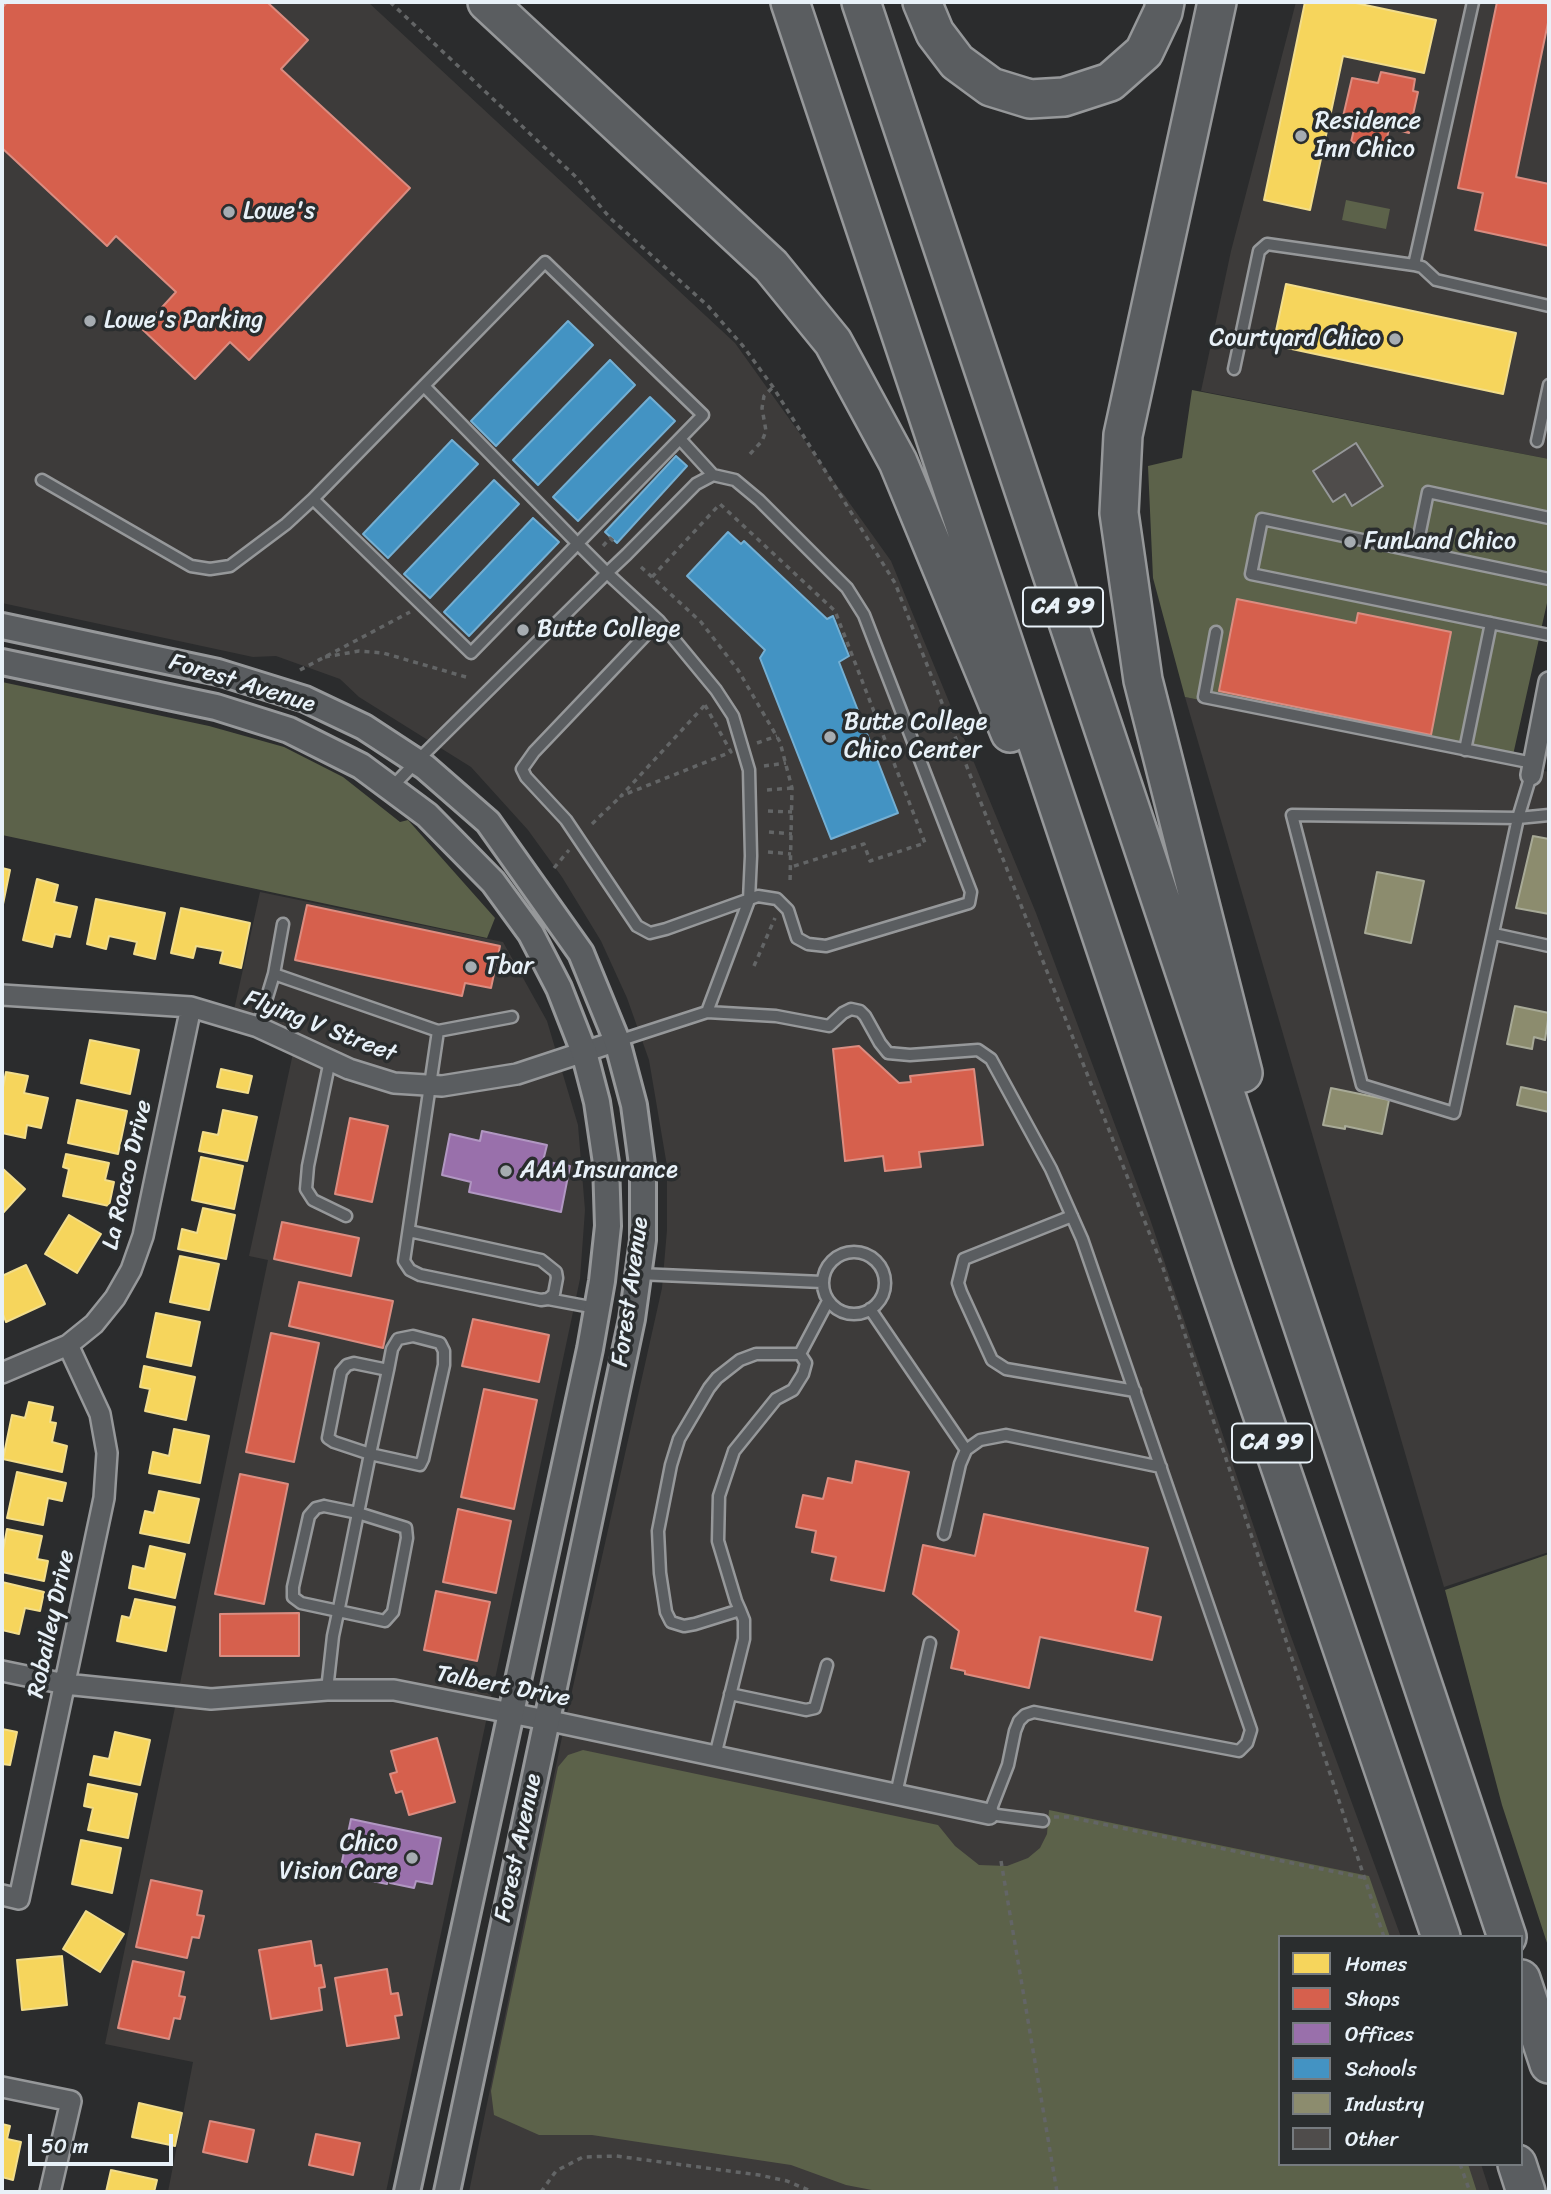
<!DOCTYPE html>
<style>
body{margin:0}
#map{position:relative;width:1551px;height:2194px;overflow:hidden;background:#2b2c2d;font-family:Sriracha,sans-serif}
canvas{display:block}
.frame{position:absolute;inset:0;border:4px solid #e8f1f8;pointer-events:none}
.legend{position:absolute;left:1278px;top:1935px;width:245px;height:231px;box-sizing:border-box;background:#2a2d2e;border:2px solid #767b7f;margin:0;padding:9px 12px;list-style:none;font-size:21px;color:#e8f1f8}
.legend li{display:flex;align-items:center;gap:14px;height:35px}
.legend b{width:35px;border:2px solid #767b7f}
.scale{position:absolute;left:28px;top:2134px;width:145px;height:32px;box-sizing:border-box;border:4px solid #e8f1f8;border-top:0;padding-left:9px;font-size:21px;line-height:24px;white-space:nowrap;color:#e8f1f8;-webkit-text-stroke:5px #2a2d2e;paint-order:stroke}
</style>
<div id="map">
<canvas width="1551" height="2194"></canvas>
<div class="frame"></div>
<ul class="legend">
<li><b style="height:19px;background:#f6d55c"></b>Homes</li>
<li><b style="height:19px;background:#d6604d"></b>Shops</li>
<li><b style="height:19px;background:#9970ab"></b>Offices</li>
<li><b style="height:19px;background:#4393c3"></b>Schools</li>
<li><b style="height:19px;background:#8c8c6e"></b>Industry</li>
<li><b style="height:19px;background:#4f4c4b"></b>Other</li>
</ul>
<div class="scale">50 m</div>
</div>
<script>
const context = document.querySelector('canvas').getContext('2d');
context.lineJoin = 'round';
function fillPath(path, color) { context.fillStyle = color; context.fill(path, 'evenodd'); }
const toPath = rows => new Path2D(rows.map(r => 'M' + r).join(''));
function trace(path, color, width, dash) { context.strokeStyle = color; context.lineWidth = width; context.lineCap = dash ? 'butt' : 'round'; context.setLineDash(dash || []); context.stroke(path); }
function label(font, color, halo, rows, align = 'center') {
  context.font = font + ' Sriracha,sans-serif'; context.lineWidth = 7; context.setLineDash([]); context.textBaseline = 'middle'; context.strokeStyle = halo; context.fillStyle = color; for (const [text, x, y, turn = 0] of rows) {
    context.save(); context.translate(x, y); context.rotate((+turn || 0) * Math.PI / 180); context.textAlign = isNaN(turn) ? turn : align; if (halo) context.strokeText(text, 0, 0); context.fillText(text, 0, 0); context.restore();
  }
}
fillPath(toPath([
 [2,2,368,2,735,343,891,561,1036,913,1150,1219,1289,1631,1401,1937,1280,1937,1280,2164,1481,2164,1490,2192,469,2192,564,1727,662,1288,667,1230,667,1166,649,1060,627,998,601,941,562,877,528,830,471,767,359,697,340,679,276,656,253,657,2,603],
 [1296,2,1549,2,1549,459,1201,391,1231,251],
 [1185,697,1549,772,1549,1552,1444,1587],
 [260,892,503,942,547,1021,578,1125,585,1210,580,1279,386,2192,168,2192,193,2062,105,2044,268,1260,249,1256,295,1044,232,1019]
]), '#3d3b3a');
fillPath(toPath([
 [1346,200,1390,209,1386,229,1342,220],
 [1192,390,1549,459,1549,594,1511,764,1185,697,1153,578,1148,466,1182,458],
 [2,682,209,726,284,747,343,777,400,822,408,820,495,918,487,938,2,835],
 [1549,1554,1549,1949,1502,1805,1445,1590],
 [583,1750,938,1825,955,1846,979,1865,1007,1866,1028,1858,1040,1848,1047,1834,1049,1810,1369,1876,1390,1937,1280,1937,1280,2164,1468,2164,1477,2192,882,2192,846,2185,791,2165,592,2135,539,2135,494,2115,491,2091,558,1767,568,1755]
]), '#5c624a');
const homes = toPath([
 [1305,2,1351,2,1436,20,1424,73,1343,56,1310,210,1264,200,1305,2],
 [1286,284,1516,333,1503,394,1273,345,1286,284],
 [2,868,10,870,2,909,2,868],
 [37,879,58,885,54,902,77,907,70,937,55,934,52,947,23,940,37,879],
 [96,899,165,913,155,959,134,954,137,942,109,936,106,949,87,944,96,899],
 [181,908,250,923,241,968,220,963,223,951,196,946,193,958,171,953,181,908],
 [90,1040,139,1050,130,1094,81,1083,90,1040],
 [221,1069,252,1076,248,1093,217,1087,221,1069],
 [6,1072,28,1076,24,1093,48,1098,41,1128,27,1125,25,1138,2,1133,2,1092,6,1072],
 [77,1100,127,1111,118,1154,68,1143,77,1100],
 [223,1110,257,1117,247,1161,199,1151,203,1132,218,1135,223,1110],
 [66,1154,109,1163,105,1180,114,1182,109,1206,63,1196,69,1169,63,1167,66,1154],
 [201,1157,243,1166,234,1209,192,1200,201,1157],
 [2,1168,25,1189,2,1214,2,1168],
 [203,1208,235,1215,226,1259,178,1249,182,1229,197,1233,203,1208],
 [69,1215,101,1234,77,1273,45,1254,69,1215],
 [180,1256,219,1264,209,1310,170,1302,180,1256],
 [26,1265,45,1304,6,1322,2,1312,2,1276,26,1265],
 [156,1313,200,1322,191,1366,147,1357,156,1313],
 [144,1366,195,1377,186,1420,145,1411,150,1389,140,1387,144,1366],
 [29,1402,53,1407,50,1422,56,1423,52,1442,67,1446,62,1472,3,1459,12,1415,25,1418,29,1402],
 [174,1429,209,1436,200,1483,149,1473,153,1452,169,1456,174,1429],
 [17,1472,66,1483,62,1501,48,1498,43,1525,7,1518,17,1472],
 [159,1491,199,1499,189,1543,140,1533,145,1511,154,1513,159,1491],
 [7,1529,42,1536,37,1559,48,1561,44,1581,2,1572,2,1556,7,1529],
 [150,1546,185,1554,175,1598,129,1588,133,1566,145,1569,150,1546],
 [2,1582,44,1592,40,1611,25,1608,19,1634,2,1630,2,1582],
 [135,1599,175,1607,166,1651,117,1641,122,1616,130,1618,135,1599],
 [2,1729,17,1732,10,1765,2,1764,2,1729],
 [115,1732,150,1740,140,1785,90,1775,94,1756,109,1759,115,1732],
 [88,1784,137,1794,128,1838,88,1830,93,1808,84,1806,88,1784],
 [81,1840,121,1848,112,1893,72,1884,81,1840],
 [86,1911,124,1934,100,1972,63,1949,86,1911],
 [62,1956,67,2005,22,2010,17,1960,62,1956],
 [139,2103,182,2113,175,2146,132,2137,139,2103],
 [2,2124,10,2126,7,2139,21,2142,13,2180,2,2177,2,2124],
 [111,2170,157,2180,154,2192,106,2192,111,2170]
]);
fillPath(homes, '#f6d55c');
trace(homes, '#f2dd8b', 2);
const shops = toPath([
 [7,2,267,2,308,40,281,69,410,188,249,360,230,342,195,379,142,329,176,292,116,236,107,246,2,148,2,8,7,2],
 [1497,2,1539,2,1549,4,1549,18,1516,177,1549,184,1549,246,1475,230,1483,193,1458,188,1497,2],
 [1381,72,1415,79,1413,91,1418,92,1409,133,1389,128,1385,149,1351,142,1355,125,1342,121,1352,78,1378,83,1381,72],
 [1237,599,1356,623,1358,613,1451,632,1431,735,1219,691,1237,599],
 [307,905,500,946,491,988,465,983,462,996,295,960,307,905],
 [859,1046,899,1083,911,1082,910,1076,974,1069,983,1145,919,1152,921,1167,885,1171,883,1156,845,1161,833,1049,859,1046],
 [350,1118,388,1126,372,1202,335,1194,350,1118],
 [282,1222,359,1238,351,1276,274,1259,282,1222],
 [299,1282,393,1301,383,1348,289,1326,299,1282],
 [473,1319,549,1335,539,1382,462,1366,473,1319],
 [271,1333,319,1343,294,1462,246,1452,271,1333],
 [484,1389,537,1400,514,1509,461,1497,484,1389],
 [856,1461,909,1472,884,1591,831,1580,836,1557,812,1552,816,1531,796,1527,803,1495,823,1499,828,1478,852,1483,856,1461],
 [240,1474,288,1484,264,1604,215,1594,240,1474],
 [458,1509,511,1521,496,1593,443,1582,458,1509],
 [984,1514,1148,1548,1135,1611,1161,1617,1152,1660,1040,1637,1029,1688,965,1674,965,1671,951,1668,959,1631,913,1594,923,1545,975,1556,984,1514],
 [436,1591,490,1602,477,1661,424,1650,436,1591],
 [299,1613,299,1656,220,1656,220,1614,299,1613],
 [437,1738,455,1802,409,1815,402,1791,396,1793,390,1774,397,1772,391,1751,437,1738],
 [151,1880,202,1891,197,1915,204,1916,199,1938,192,1937,187,1958,136,1947,151,1880],
 [311,1941,315,1966,321,1965,325,1987,319,1988,322,2010,271,2019,259,1950,311,1941],
 [133,1961,184,1972,179,1996,185,1997,180,2019,174,2018,169,2039,118,2028,133,1961],
 [387,1969,391,1994,398,1993,402,2015,395,2016,399,2038,347,2046,335,1978,387,1969],
 [210,2121,254,2130,247,2162,203,2152,210,2121],
 [316,2134,360,2143,353,2175,309,2165,316,2134]
]);
fillPath(shops, '#d6604d');
trace(shops, '#db8c80', 2);
const offices = toPath([
 [482,1131,547,1145,543,1161,570,1166,561,1212,469,1192,471,1182,442,1175,450,1134,480,1141,482,1131],
 [351,1819,441,1838,432,1884,416,1881,414,1888,390,1883,392,1875,389,1875,387,1884,362,1879,364,1871,341,1866,351,1819]
]);
fillPath(offices, '#9970ab');
trace(offices, '#b197c2', 2);
const schools = toPath([
 [568,321,593,345,496,446,471,421,568,321],
 [610,360,635,385,538,485,513,460,610,360],
 [650,397,675,421,578,521,553,497,650,397],
 [452,440,478,464,388,558,363,534,452,440],
 [676,456,687,466,617,543,605,532,676,456],
 [494,480,519,504,430,598,404,574,494,480],
 [533,518,559,542,469,636,444,612,533,518],
 [728,532,741,544,744,541,827,619,833,616,849,656,839,662,898,813,831,839,760,658,765,650,687,576,728,532]
]);
fillPath(schools, '#4393c3');
trace(schools, '#74afd3', 2);
const industry = toPath([
 [1533,836,1549,839,1549,914,1516,908,1533,836],
 [1377,872,1424,881,1411,943,1365,933,1377,872],
 [1515,1006,1549,1013,1545,1040,1534,1037,1532,1049,1507,1044,1515,1006],
 [1521,1087,1549,1093,1549,1112,1517,1105,1521,1087],
 [1331,1088,1389,1100,1382,1134,1345,1126,1345,1129,1323,1125,1331,1088]
]);
fillPath(industry, '#8c8c6e');
trace(industry, '#a8aa97', 2);
const building = toPath([
 [1356,443,1383,486,1352,506,1345,494,1333,502,1313,471,1356,443]
]);
fillPath(building, '#4f4c4b');
trace(building, '#96989a', 2);
const service = toPath([
 [545,262,703,415,471,653,313,499,545,262],
 [1414,265,1473,2],
 [1234,369,1259,251,1267,244,1414,265,1422,267,1436,280,1549,306],
 [680,439,713,475],
 [1537,441,1549,385],
 [42,480,191,566,210,569,230,566,286,524,313,499],
 [1416,551,1428,492,1549,518],
 [1549,579,1262,519,1251,574,1549,635],
 [659,621,716,690,733,716,749,770,751,856,749,900,707,1012],
 [1216,632,1204,697,1533,763],
 [1465,750,1491,623],
 [1531,775,1518,818,1454,1113,1362,1085,1292,815,1518,818,1549,815],
 [391,788,417,761,607,573,627,554,696,484,713,475,735,480,759,500,847,588,864,615,971,892,969,903,826,946,808,944,797,938,788,910,777,899,758,896,666,929,650,933,637,926,566,820,526,777,522,769,534,752,659,621,607,573,578,544,424,386],
 [283,924,274,974,438,1031,512,1017],
 [1494,934,1549,946],
 [258,1027,274,974],
 [618,1041,707,1012,776,1016,829,1026,843,1013,851,1009,860,1011,865,1016,880,1043,888,1053,910,1055,978,1050,991,1059,1051,1169,1082,1239,1251,1730,1247,1743,1239,1751,1034,1712,1025,1715,1019,1721,1015,1731,1008,1765,989,1814,1043,1821],
 [330,1060,308,1166,306,1189,313,1200,346,1216],
 [1072,1216,964,1259,958,1283,961,1292,992,1360,1006,1369,1135,1391],
 [409,1231,541,1260,556,1272,557,1278,554,1294,548,1299,541,1300,420,1275,410,1270,404,1261,438,1031],
 '823 1283a31 31 0 1 1 62 0a31 31 0 1 1-62 0Z',
 [638,1274,822,1282],
 [548,1299,596,1308],
 [870,1309,966,1450],
 [800,1354,828,1301],
 [324,1506,358,1513,406,1528,407,1538,393,1612,385,1621,301,1603,293,1597,293,1587,309,1516,316,1508,324,1506],
 [944,1534,960,1464,966,1450,980,1440,1006,1435,1161,1467],
 [327,1690,333,1636,339,1608,358,1513,370,1454,388,1370,392,1349,398,1339,413,1336,440,1343,444,1351,444,1365,423,1459,420,1465,370,1454,334,1442,328,1438,341,1372,347,1365,354,1363,388,1370],
 [730,1694,806,1710,815,1708,827,1665],
 [715,1756,744,1639,744,1620,740,1610,736,1601,718,1541,719,1496,734,1451,776,1399,793,1390,803,1374,806,1363,800,1354,756,1354,740,1360,717,1378,709,1388,679,1439,671,1465,658,1531,660,1573,666,1612,671,1622,684,1626,695,1624,740,1610],
 [896,1794,930,1643]
]);
const minor = toPath([
 [1531,775,1549,682],
 [2,995,191,1007,258,1027,349,1069,394,1083,442,1086,517,1074,617,1041],
 [2,1373,68,1345,94,1324,115,1298,131,1270,143,1236,191,1007],
 [2,1671,65,1684,211,1699,327,1690,394,1690,546,1720,989,1814],
 [2,1895,19,1899,104,1498,107,1453,100,1414,68,1345],
 [2,2087,71,2101,50,2192]
]);
const tertiary = toPath([
 [2,626,218,672,305,699,364,727,425,767,488,822,581,953,617,1041,634,1105,643,1172,643,1240,632,1319,447,2192],
 [2,662,216,707,289,730,361,766,427,815,493,882,531,934,559,988,584,1052,597,1102,606,1163,608,1226,602,1281,590,1349,407,2192]
]);
const motorway = toPath([
 [487,2,771,266,833,342,898,462,1010,733],
 [790,2,1215,1276,1441,1937],
 [861,2,1507,1937],
 [922,2,935,33,957,62,991,87,1030,99,1064,97,1110,82,1144,52,1163,12,1165,2],
 [1217,2,1123,435,1119,513,1143,680,1243,1073],
 [1521,1979,1549,2064],
 [1517,2164,1526,2192]
]);
trace(service, '#96989a', 15);
trace(minor, '#96989a', 24);
trace(tertiary, '#96989a', 30);
trace(motorway, '#96989a', 42);
trace(toPath([
 [390,2,576,177,610,218,708,306,743,346,773,387,895,583,1163,1268,1384,1937],
 [750,454,762,441,766,431,762,408,764,396,773,387],
 [603,546,610,538,617,544],
 [641,567,701,622,738,670,780,742,792,788,790,884],
 [652,577,720,504,835,611,925,843,870,861,864,844,791,867],
 [325,657,359,651,383,653,466,677],
 [300,670,410,612],
 [705,705,731,752,621,796,705,705],
 [757,743,777,736],
 [764,766,786,763],
 [767,790,792,788],
 [768,811,792,812],
 [592,824,621,796],
 [769,832,792,834],
 [768,852,791,854],
 [554,868,569,850],
 [754,966,775,918],
 [1054,1817,1068,1817,1365,1878],
 [1001,1861,1057,2192],
 [1460,2164,1470,2192],
 [541,2192,556,2171,583,2157,616,2156,759,2175,787,2181,813,2192]
]), '#636566', 3.5, [5, 5]);
trace(service, '#5a5d60', 10);
trace(minor, '#5a5d60', 19);
trace(tertiary, '#5a5d60', 24);
trace(motorway, '#5a5d60', 37);
for (const [x, y, r, color] of [
 [1301,136,7,"#a6acb1"],
 [229,212,7,"#a6acb1"],
 [90,321,7,"#a6acb1"],
 [1395,339,7,"#a6acb1"],
 [1350,542,7,"#a6acb1"],
 [523,630,7,"#a6acb1"],
 [830,737,7,"#a6acb1"],
 [471,967,7,"#a6acb1"],
 [506,1171,7,"#a6acb1"],
 [412,1858,7,"#a6acb1"]
]) { const dot = new Path2D(); dot.arc(x, y, r, 0, 2 * Math.PI); context.fillStyle = color; context.fill(dot); trace(dot, '#2a2d2e', 2.5); }
for (const [x, y, w] of [
 [1063,607,80],
 [1272,1443,80]
]) { const box = new Path2D(); box.roundRect(x - w / 2, y - 19.5, w, 39, 5); context.fillStyle = '#2a2d2e'; context.fill(box); trace(box, '#e8f1f8', 2); }
label('bold 23px', '#e8f1f8', null, [
 ["CA 99",1063,607],
 ["CA 99",1272,1443]
]);
label('24px', '#e8f1f8', '#2a2d2e', [
 ["Residence",1315,122],
 ["Inn Chico",1315,150],
 ["Lowe's",243,212],
 ["Lowe's Parking",104,321],
 ["Courtyard Chico",1381,339,"right"],
 ["FunLand Chico",1364,542],
 ["Butte College",537,630],
 ["Butte College",844,723],
 ["Chico Center",844,751],
 ["Tbar",485,967],
 ["AAA Insurance",520,1171],
 ["Chico",398,1844,"right"],
 ["Vision Care",398,1872,"right"]
], 'left');
label('24px', '#e8f1f8', '#2a2d2e', [
 ["Forest Avenue",242,684,17],
 ["Flying V Street",320,1027,21],
 ["La Rocco Drive",128,1175,-77],
 ["Forest Avenue",631,1292,-82],
 ["Robailey Drive",52,1624,-78],
 ["Talbert Drive",503,1687,11],
 ["Forest Avenue",519,1848,-78]
]);
</script>
